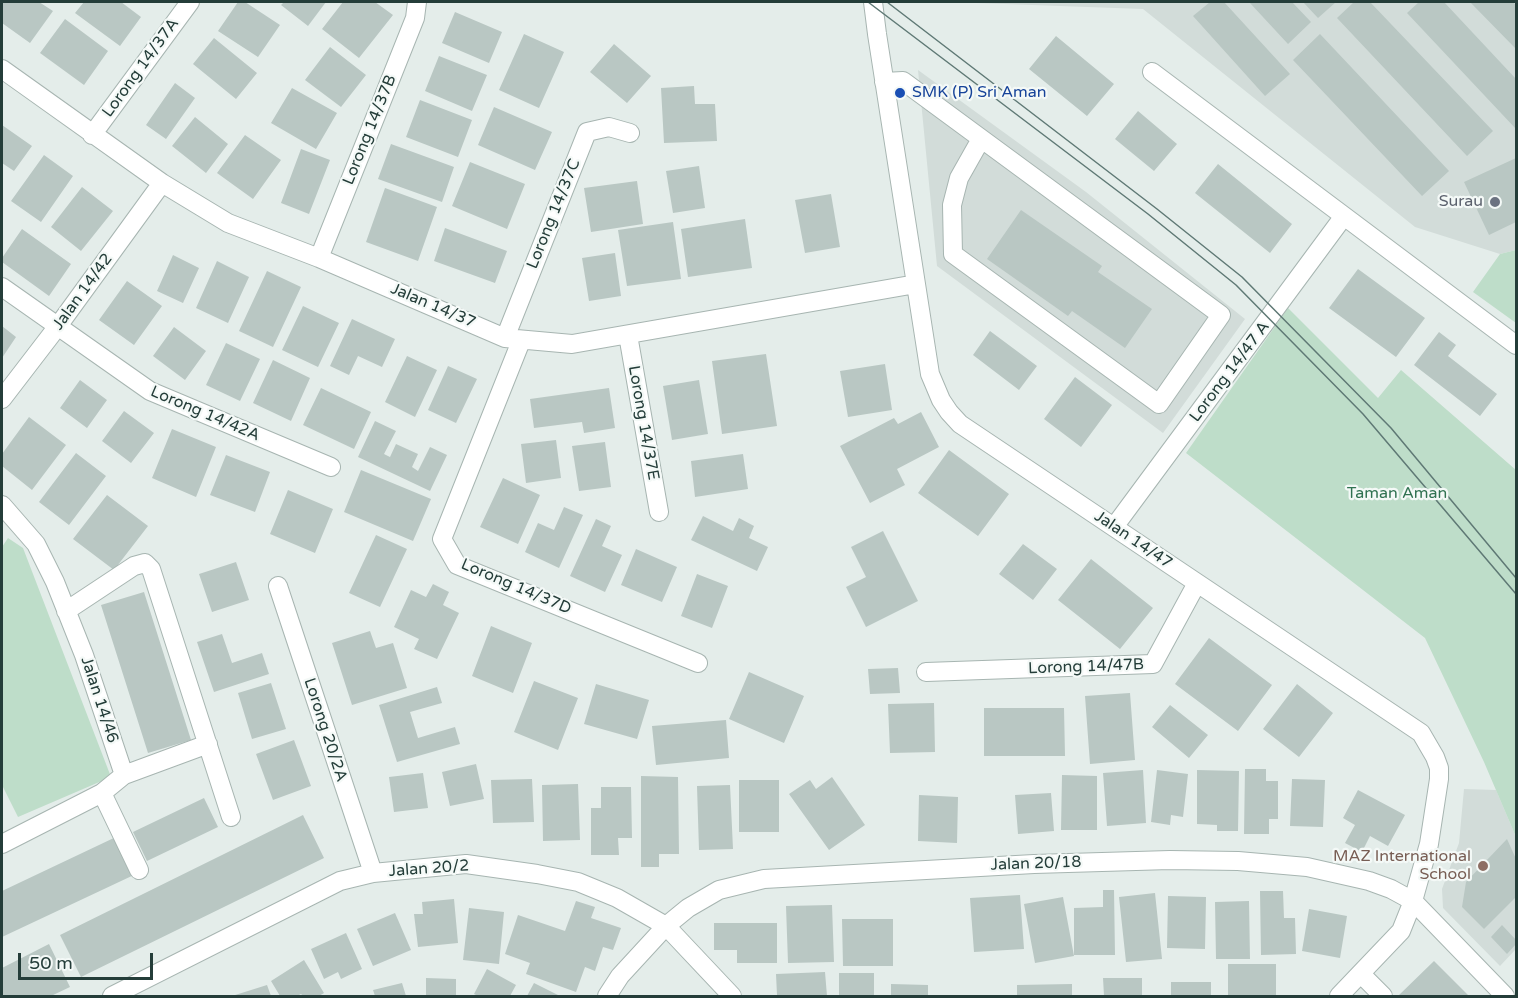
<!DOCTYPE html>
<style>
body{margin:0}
#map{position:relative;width:1518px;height:998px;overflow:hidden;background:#e4edea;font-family:"Varela Round",sans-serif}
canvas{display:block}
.frame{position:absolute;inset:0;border:3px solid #243d39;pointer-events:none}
.scale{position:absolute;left:18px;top:953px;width:135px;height:27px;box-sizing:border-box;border:3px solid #243d39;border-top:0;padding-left:8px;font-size:18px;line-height:21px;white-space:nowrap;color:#243d39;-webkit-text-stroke:4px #f4f9f7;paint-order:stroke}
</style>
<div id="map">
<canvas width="1518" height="998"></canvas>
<div class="frame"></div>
<div class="scale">50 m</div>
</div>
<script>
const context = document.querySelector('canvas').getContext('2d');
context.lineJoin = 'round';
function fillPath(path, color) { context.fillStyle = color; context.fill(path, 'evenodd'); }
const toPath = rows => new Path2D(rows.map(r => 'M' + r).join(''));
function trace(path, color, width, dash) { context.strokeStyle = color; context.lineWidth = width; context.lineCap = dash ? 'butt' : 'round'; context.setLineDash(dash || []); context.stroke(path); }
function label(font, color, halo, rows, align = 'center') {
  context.font = font + ' "Varela Round",sans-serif'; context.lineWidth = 4.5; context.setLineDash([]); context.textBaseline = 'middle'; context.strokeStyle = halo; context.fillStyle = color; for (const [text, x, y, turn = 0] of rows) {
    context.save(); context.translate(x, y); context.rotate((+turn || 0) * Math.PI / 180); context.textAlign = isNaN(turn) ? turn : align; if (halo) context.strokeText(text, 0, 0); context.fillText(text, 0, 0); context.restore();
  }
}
fillPath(toPath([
 [949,2,1516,2,1516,250,1500,254,1415,227,1143,9],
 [918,70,1086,192,1245,319,1163,433,937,266],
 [1464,789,1496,790,1516,837,1516,949,1500,966,1443,908,1442,889,1459,843]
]), '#d2dcd9');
fillPath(toPath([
 [1516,250,1516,323,1473,292,1500,254],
 [1288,308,1378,398,1401,370,1516,470,1516,837,1484,762,1425,638,1186,453],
 [8,538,23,548,111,777,18,817,2,785,2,547]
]), '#beddc9');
fillPath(toPath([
 [2,2,39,2,53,11,30,43,2,23],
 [84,2,121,2,141,17,120,46,75,13],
 [238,2,245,2,280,25,258,57,218,31],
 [284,2,326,2,308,26,281,5],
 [343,2,375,2,393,15,359,58,322,29],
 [1210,2,1224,2,1290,74,1265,96,1193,16],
 [1252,2,1292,2,1311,22,1288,44,1250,3],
 [1303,2,1336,2,1318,18],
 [1354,2,1370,2,1493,131,1467,156,1337,18],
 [1419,2,1444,2,1516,79,1516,129,1407,13],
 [1470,2,1513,2,1516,5,1516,49],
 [455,12,502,32,489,63,442,43],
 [65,19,108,51,84,85,40,53],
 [524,34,564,52,539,108,499,90],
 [1320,34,1449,171,1422,196,1293,60],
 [1056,36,1114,84,1087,116,1029,69],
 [214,38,257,73,236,99,193,64],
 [614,44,651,76,627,103,590,72],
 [330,47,366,75,341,107,305,80],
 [439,56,487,75,472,111,425,91],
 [175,83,195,98,166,139,146,125],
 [694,86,695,104,715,104,717,141,664,143,661,88],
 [292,88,337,113,316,149,271,123],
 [420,100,472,120,458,157,406,137],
 [494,107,552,132,535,170,478,145],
 [1138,111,1177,144,1154,171,1115,139],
 [195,117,228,144,206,173,172,146],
 [2,125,32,146,14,171,2,163],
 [245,135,281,160,253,199,217,173],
 [391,144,454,167,442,202,378,179],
 [301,149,330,160,309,214,281,203],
 [44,155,73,176,41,222,11,201],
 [1516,158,1516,222,1489,235,1464,182],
 [470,162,525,184,507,229,452,206],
 [1218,164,1292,224,1270,253,1195,193],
 [699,166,705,208,673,213,666,171],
 [637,181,643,224,591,232,584,188],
 [82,187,113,211,81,251,51,227],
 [385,188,437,207,418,261,366,242],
 [831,194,840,247,805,253,795,200],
 [1021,210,1102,266,1098,272,1152,309,1125,348,1072,311,1068,316,987,259],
 [745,219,752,268,688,277,681,229],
 [673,222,681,279,627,286,618,230],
 [445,228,507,251,495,283,434,261],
 [22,229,71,264,49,296,2,262,2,258],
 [615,253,621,296,589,301,582,258],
 [173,255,199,268,183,303,157,291],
 [217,261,249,277,228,323,196,308],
 [1358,269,1425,318,1396,357,1329,308],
 [267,271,301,287,273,347,239,331],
 [127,281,162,306,134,345,99,320],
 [303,306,339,323,318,367,282,350],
 [352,319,395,339,382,367,358,356,349,375,330,366],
 [2,326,16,337,2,358],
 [174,327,206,351,185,380,153,356],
 [990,331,1037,366,1019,390,973,355],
 [1439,332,1456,345,1448,356,1497,394,1480,416,1414,365],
 [226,343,260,359,240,401,206,385],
 [766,354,777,426,722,434,712,361],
 [407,356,437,370,415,417,385,402],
 [273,360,310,378,291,421,253,403],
 [885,364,892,410,848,417,840,371],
 [448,366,477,379,456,423,428,410],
 [1075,377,1112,405,1081,447,1044,419],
 [80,380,107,400,87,428,60,408],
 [699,380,708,434,672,440,663,386],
 [321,388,371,412,354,449,303,425],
 [609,388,615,428,584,433,582,422,534,428,530,399],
 [124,411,154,433,131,463,102,441],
 [921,412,939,447,897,469,905,485,870,503,840,446,894,418,898,424],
 [29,417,66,445,32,490,2,466,2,454],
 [375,421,396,431,384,454,390,457,396,444,418,454,412,467,418,471,430,447,447,455,430,491,358,457],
 [172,429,216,447,196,497,152,478],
 [556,440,561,478,526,483,521,444],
 [605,442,611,487,579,491,572,446],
 [949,450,1009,494,978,536,918,493],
 [76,453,106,476,69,525,39,502],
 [743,454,748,489,695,497,691,461],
 [226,455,270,472,255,512,210,495],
 [361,470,431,499,413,541,344,512],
 [503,478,540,495,518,544,480,527],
 [288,490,333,509,315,553,270,534],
 [107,495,148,526,114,570,73,539],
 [564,507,583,515,559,568,525,552,538,523,554,530],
 [703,516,733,531,739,518,754,526,749,538,768,547,757,571,691,540],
 [596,519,611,526,602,546,622,555,605,592,570,576],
 [883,531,918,601,866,627,846,587,866,577,851,547],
 [376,535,407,549,380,607,349,593],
 [1023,544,1057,569,1033,600,999,574],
 [636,549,677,567,662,602,621,585],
 [1091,559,1153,608,1120,649,1058,600],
 [236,562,249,600,212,612,199,574],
 [697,574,728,586,712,628,681,616],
 [433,584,449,592,443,605,459,613,437,659,414,649,419,639,394,627,411,590,426,597],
 [144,592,191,740,148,753,101,605],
 [491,626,532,643,513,693,472,676],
 [370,631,376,648,393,643,407,688,352,705,332,643],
 [222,634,232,663,262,653,269,674,214,692,197,642],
 [1209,638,1272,685,1238,731,1175,684],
 [898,668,900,693,870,694,868,669],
 [749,672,804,696,784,743,729,719],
 [534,681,578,698,558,750,514,732],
 [271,683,286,729,252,739,238,693],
 [596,684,649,700,637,739,584,724],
 [1297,684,1333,713,1299,757,1263,729],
 [437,687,442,703,410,712,418,738,455,727,460,744,397,762,379,705],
 [1130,693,1135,760,1090,764,1085,696],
 [934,703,935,752,890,753,888,704],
 [1170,705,1208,735,1189,758,1152,727],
 [984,708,1064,708,1065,756,984,756],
 [726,720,729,758,656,765,652,726],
 [294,740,311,786,273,800,256,754],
 [476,764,484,799,450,806,442,772],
 [1245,769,1266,769,1266,781,1278,781,1278,819,1269,819,1269,834,1244,834],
 [1143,770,1146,823,1107,826,1103,773],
 [1157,770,1188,774,1183,817,1171,815,1170,825,1151,822],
 [1197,770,1239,771,1238,831,1217,831,1217,825,1197,824],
 [423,773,428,808,394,812,389,777],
 [1062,775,1097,776,1097,830,1061,830],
 [641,776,678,777,679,854,659,854,659,867,641,867],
 [832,777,865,825,829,850,789,794,810,780,816,789],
 [532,779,534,822,493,823,491,780],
 [1292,779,1325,780,1323,827,1290,826],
 [739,780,779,780,779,832,739,832],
 [578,784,580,840,543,841,542,785],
 [730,785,733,849,699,850,697,786],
 [601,787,631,787,632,838,618,838,619,855,591,855,591,808,601,808],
 [1358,790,1405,815,1388,846,1370,836,1362,852,1345,843,1355,825,1343,818],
 [1051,793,1054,831,1018,834,1015,795],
 [919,795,958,797,957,843,918,841],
 [204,798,218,827,147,861,133,832],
 [303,815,324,858,81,977,60,935],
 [118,836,136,874,2,937,2,891],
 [1507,839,1516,859,1516,897,1484,929,1462,907,1466,882],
 [1103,890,1114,890,1115,955,1074,955,1074,908,1103,907],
 [1260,891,1283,891,1284,918,1295,918,1296,954,1261,955],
 [1155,893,1162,959,1126,962,1119,897],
 [1020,895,1024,949,974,952,970,898],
 [1168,896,1206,897,1205,949,1167,948],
 [1063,897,1074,956,1035,963,1024,904],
 [454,899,458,943,418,947,414,914,423,914,422,902],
 [576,901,595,907,591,918,621,928,613,950,603,947,595,971,585,967,576,992,526,974,530,963,505,954,518,915,565,931],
 [1249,901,1250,959,1216,959,1215,902],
 [832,905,834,962,788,963,786,906],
 [469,908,504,912,499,964,463,960],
 [1309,909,1347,916,1340,958,1302,951],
 [395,913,411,950,373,966,357,929],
 [842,919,893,919,893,966,843,966],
 [714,923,777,923,777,963,737,963,737,950,714,950],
 [1502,925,1516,940,1516,944,1507,954,1491,937],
 [346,933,362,969,341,979,338,972,324,979,311,949],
 [49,944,70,987,51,996,2,996,2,968],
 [304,960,324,993,319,996,303,996,301,994,297,996,280,996,271,981],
 [1434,961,1469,996,1398,996],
 [1228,964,1276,964,1276,996,1228,996],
 [487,969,516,985,510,996,478,996,474,994],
 [825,972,827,996,777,995,776,974],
 [839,973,874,973,874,996,839,996],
 [426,978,456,979,456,996,426,996],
 [1103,978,1142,978,1142,996,1104,996],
 [1171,982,1211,982,1211,996,1171,996],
 [402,983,406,996,375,996,373,990],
 [534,983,560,996,527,996],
 [891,984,928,985,928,996,891,996],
 [1072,984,1072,996,1017,996,1017,985],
 [267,985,271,996,232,996]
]), '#b9c7c3');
const minor = toPath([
 [873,2,877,34,930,374,941,400,949,412,960,424,1421,733,1435,757,1439,768,1439,779,1429,844,1413,901,1401,931,1339,996],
 [2,69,162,183,228,223,319,258,505,338,572,344,916,284],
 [1152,72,1516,345],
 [884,82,903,81,1221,315,1159,404,953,254,952,205,959,178,981,139],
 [92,135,190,2],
 [319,258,415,18,417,2],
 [2,287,150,391,331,467],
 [628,335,659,512],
 [505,338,587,132,609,127,630,133],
 [521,341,442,539,457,565,698,663],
 [2,399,58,326,162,183],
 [2,505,36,544,55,582,84,655,124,775],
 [1114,527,1344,216],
 [278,586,373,873],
 [66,611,134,566,145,563,151,569,231,817],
 [926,672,1153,664,1197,583],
 [102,793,139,870],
 [2,844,102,793,124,775,208,744],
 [1361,974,1383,996],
 [112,996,340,881,373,873,466,864,537,874,578,882,617,898,666,926,732,996],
 [607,996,620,976,666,926,688,908,719,890,764,879,1034,864,1170,860,1238,861,1307,867,1369,881,1391,889,1413,901,1505,996]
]);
trace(minor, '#a7b5b1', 20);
trace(minor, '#fff', 18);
trace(toPath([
 [868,2,1148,214,1236,285,1363,414,1516,594],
 [887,2,1157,209,1242,277,1391,428,1516,578]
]), '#5f7975', 1.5);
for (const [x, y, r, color] of [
 [900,93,6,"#1a4fb4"],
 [1495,202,6,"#6b7280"],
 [1483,866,6,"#8d6e63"]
]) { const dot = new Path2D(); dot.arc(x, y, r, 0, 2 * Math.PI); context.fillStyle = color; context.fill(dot); trace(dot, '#f4f9f7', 2); }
label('16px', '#243d39', '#f4f9f7', [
 ["Lorong 14/37A",141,68,-54],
 ["Lorong 14/37B",370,130,-68],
 ["Lorong 14/37C",554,214,-68],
 ["Jalan 14/42",83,292,-54],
 ["Jalan 14/37",433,306,23],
 ["Lorong 14/47 A",1230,372,-53],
 ["Lorong 14/42A",205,414,23],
 ["Lorong 14/37E",643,423,80],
 ["Jalan 14/47",1133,540,34],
 ["Lorong 14/37D",516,587,23],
 ["Lorong 14/47B",1086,667,-2],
 ["Jalan 14/46",99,700,72],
 ["Lorong 20/2A",325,730,72],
 ["Jalan 20/18",1036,864,-2],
 ["Jalan 20/2",429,869,-4]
]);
label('16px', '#164399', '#f4f9f7', [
 ["SMK (P) Sri Aman",912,93]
], 'left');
label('16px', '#5b616d', '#f4f9f7', [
 ["Surau",1483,202]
], 'right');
label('16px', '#307251', '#f4f9f7', [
 ["Taman Aman",1397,494]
]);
label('16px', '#785e54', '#f4f9f7', [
 ["MAZ International",1471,857],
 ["School",1471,875]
], 'right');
</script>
